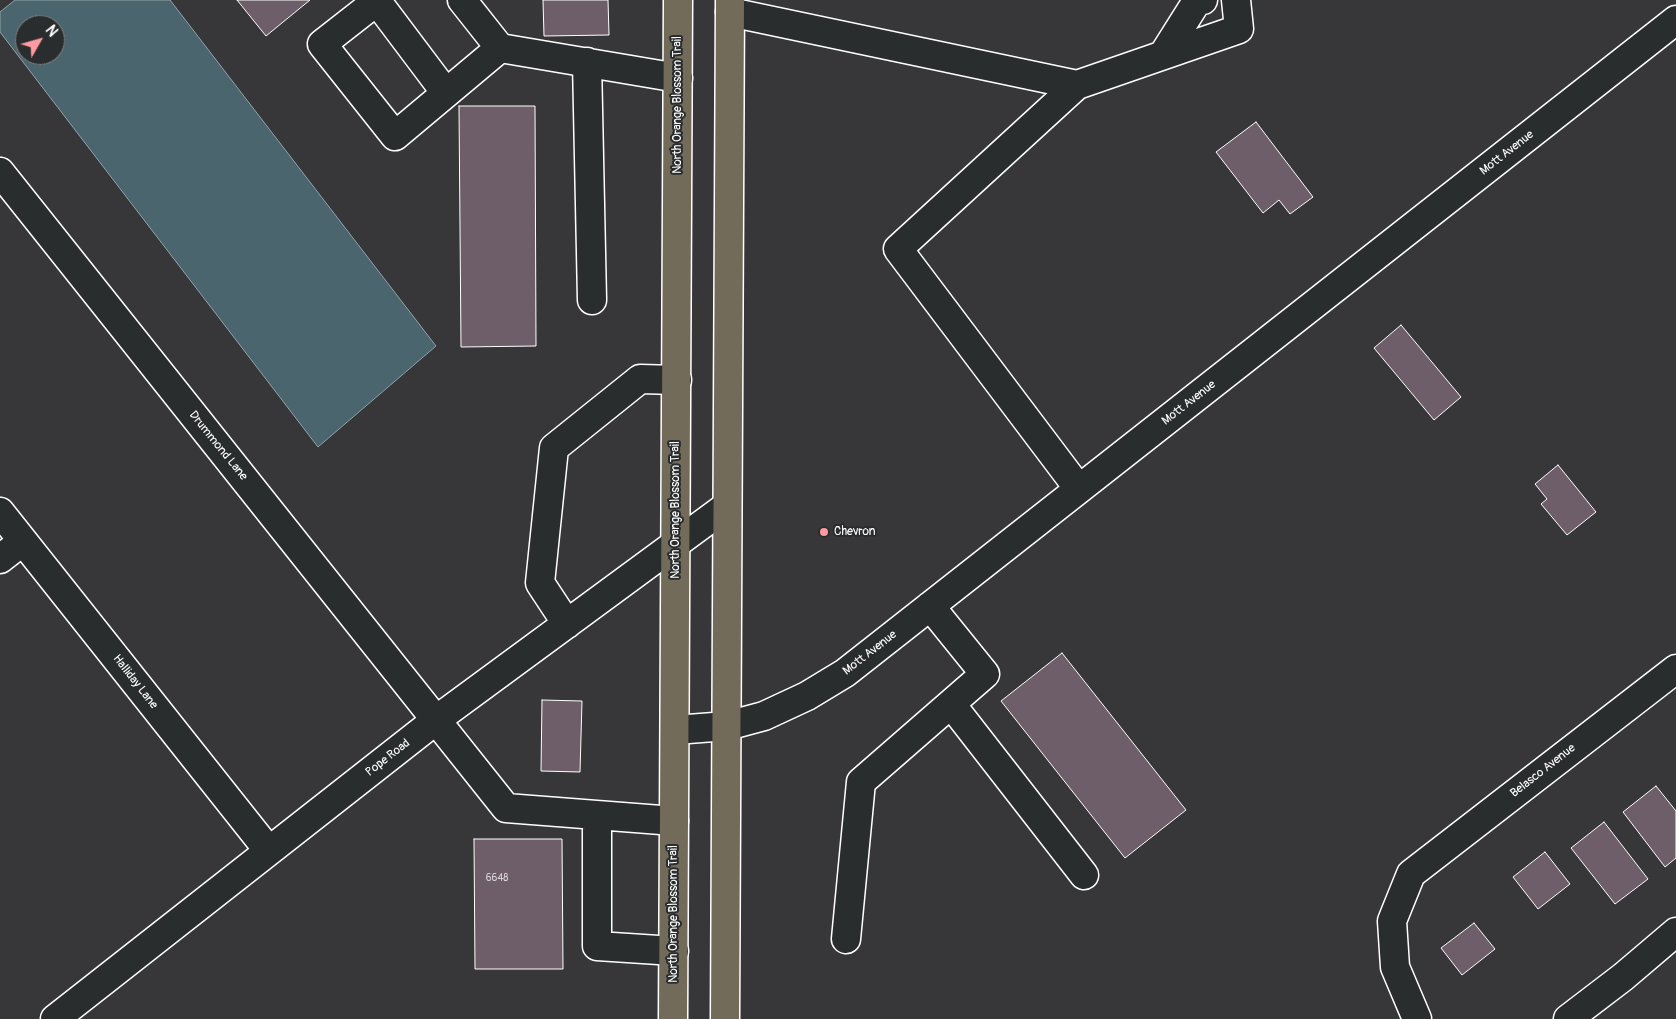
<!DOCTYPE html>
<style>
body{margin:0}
#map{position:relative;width:1676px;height:1019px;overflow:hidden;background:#37373a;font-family:Pangolin,sans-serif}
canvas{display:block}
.north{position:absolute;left:15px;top:15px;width:50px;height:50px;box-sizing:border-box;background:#2a2d2e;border:1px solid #7f8182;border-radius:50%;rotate:52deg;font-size:14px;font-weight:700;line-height:20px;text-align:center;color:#fff}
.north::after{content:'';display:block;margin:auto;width:18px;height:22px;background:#ff9aa2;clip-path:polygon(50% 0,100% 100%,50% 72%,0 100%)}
</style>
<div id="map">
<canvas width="1676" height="1019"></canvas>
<div class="north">N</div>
</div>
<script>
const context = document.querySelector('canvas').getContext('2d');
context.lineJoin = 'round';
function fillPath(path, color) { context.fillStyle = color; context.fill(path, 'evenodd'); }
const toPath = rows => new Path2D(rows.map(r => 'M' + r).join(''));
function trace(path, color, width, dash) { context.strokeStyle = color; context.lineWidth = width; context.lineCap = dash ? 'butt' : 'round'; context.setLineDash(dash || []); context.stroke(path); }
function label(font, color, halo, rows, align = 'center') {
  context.font = font + ' Pangolin,sans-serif'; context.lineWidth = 4; context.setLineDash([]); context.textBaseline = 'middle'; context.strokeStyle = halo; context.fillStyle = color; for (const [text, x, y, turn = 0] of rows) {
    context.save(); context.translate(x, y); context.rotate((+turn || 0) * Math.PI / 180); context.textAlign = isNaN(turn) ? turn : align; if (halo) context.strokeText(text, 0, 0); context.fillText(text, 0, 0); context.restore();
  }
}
const water = toPath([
 [15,0,170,0,436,346,318,447,0,32,0,12,15,0],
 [25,25,55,25,55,55,25,55,25,25]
]);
fillPath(water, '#4a656e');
trace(water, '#92a3a8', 1);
const building = toPath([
 [237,0,310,0,266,36,237,0],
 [543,0,608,0,609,35,544,36,543,0],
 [459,106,535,106,536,346,461,347,459,106],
 [1256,122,1313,197,1290,214,1279,200,1263,213,1216,152,1256,122],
 [1401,325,1461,397,1434,420,1374,348,1401,325],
 [1558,465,1596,512,1567,535,1541,504,1547,499,1535,484,1558,465],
 [1062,653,1186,810,1125,858,1001,701,1062,653],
 [542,700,582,701,580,772,541,771,542,700],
 [1656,786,1676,811,1676,858,1665,867,1623,812,1656,786],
 [1604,822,1648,879,1615,904,1571,848,1604,822],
 [474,839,562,839,563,969,475,969,474,839],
 [1545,852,1570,884,1538,909,1513,877,1545,852],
 [1474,923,1495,949,1462,975,1441,948,1474,923]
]);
fillPath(building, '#6d5e69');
trace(building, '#fff', 1);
const minor = toPath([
 [376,0,446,93],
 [462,0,500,48],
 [377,1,322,44,395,136,500,48,678,78],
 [730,12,1077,85,898,249,1079,489],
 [1163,55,1197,1,1203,0],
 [587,62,592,300],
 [1077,85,1239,29,1236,0],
 [0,172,506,808,674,821],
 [0,512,269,851],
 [0,559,23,541],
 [567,624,540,583,554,448,640,379,677,380],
 [951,704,1084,875],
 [675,730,727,726,764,716,807,696,845,673,1676,20],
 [597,815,597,946,674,951],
 [846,939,861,782,985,674,930,606],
 [55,1019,436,720,727,506],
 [1417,1019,1395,967,1392,921,1411,874,1676,669],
 [1568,1019,1623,977,1676,932]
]);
const major = toPath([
 [673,1019,678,0],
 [725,1019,730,0]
]);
trace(minor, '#fff', 31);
trace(major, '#fff', 31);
trace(minor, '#2a2d2e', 28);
trace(major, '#736b5a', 28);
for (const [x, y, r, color] of [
 [824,532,5,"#ff9aa2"]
]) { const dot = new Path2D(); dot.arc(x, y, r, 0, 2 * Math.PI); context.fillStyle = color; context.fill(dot); trace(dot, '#2a2d2e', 2); }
label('10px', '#dad7da', null, [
 ["6648",497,878]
]);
label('12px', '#fff', '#2a2d2e', [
 ["North Orange Blossom Trail",678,105,-90],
 ["Mott Avenue",1507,153,-38],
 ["Mott Avenue",1189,403,-38],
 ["Drummond Lane",218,446,51],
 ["North Orange Blossom Trail",676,510,-90],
 ["Mott Avenue",870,653,-38],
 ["Halliday Lane",135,682,52],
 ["Pope Road",388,758,-38],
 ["Belasco Avenue",1543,771,-38],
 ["North Orange Blossom Trail",674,914,-90]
]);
label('12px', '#fff', '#2a2d2e', [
 ["Chevron",834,532]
], 'left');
</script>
